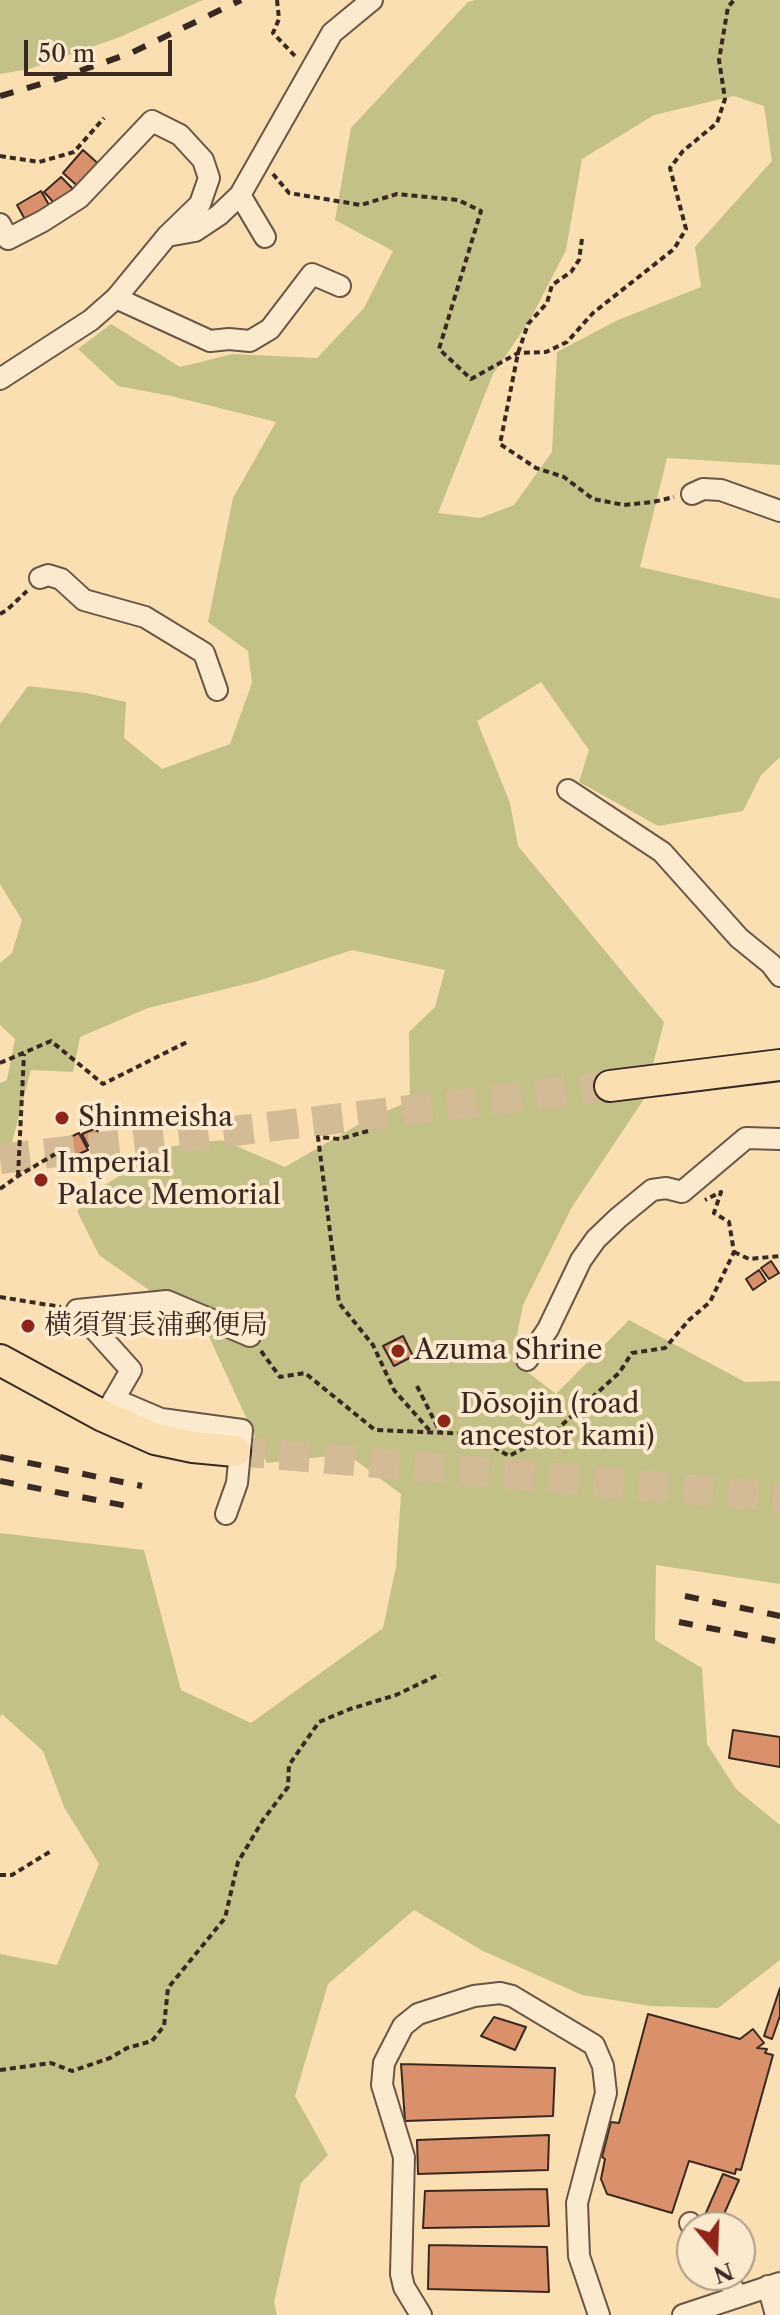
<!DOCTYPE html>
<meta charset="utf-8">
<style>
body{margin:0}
#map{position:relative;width:780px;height:2315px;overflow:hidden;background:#f9dfb2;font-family:"Libre Caslon Text",serif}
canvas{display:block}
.north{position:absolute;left:676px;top:2211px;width:80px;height:80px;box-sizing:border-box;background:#fbeacd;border:2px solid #ad9d89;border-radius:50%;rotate:161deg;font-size:22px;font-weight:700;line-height:32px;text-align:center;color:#392922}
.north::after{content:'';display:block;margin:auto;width:28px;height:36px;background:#8f2418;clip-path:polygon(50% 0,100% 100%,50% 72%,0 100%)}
.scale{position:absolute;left:24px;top:40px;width:148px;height:36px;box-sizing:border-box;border:4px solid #392922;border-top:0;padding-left:10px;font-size:24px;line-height:28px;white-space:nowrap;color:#392922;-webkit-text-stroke:6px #fbeacd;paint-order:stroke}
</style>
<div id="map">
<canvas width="780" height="2315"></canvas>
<div class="north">N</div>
<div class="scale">50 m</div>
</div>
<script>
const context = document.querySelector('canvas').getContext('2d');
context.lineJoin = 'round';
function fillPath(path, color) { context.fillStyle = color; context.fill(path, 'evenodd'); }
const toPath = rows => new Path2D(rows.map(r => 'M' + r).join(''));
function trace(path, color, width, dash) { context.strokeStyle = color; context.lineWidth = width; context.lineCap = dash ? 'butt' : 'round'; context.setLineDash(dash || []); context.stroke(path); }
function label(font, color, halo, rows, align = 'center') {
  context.font = font + ' "Libre Caslon Text","Noto Serif JP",serif'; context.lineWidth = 8; context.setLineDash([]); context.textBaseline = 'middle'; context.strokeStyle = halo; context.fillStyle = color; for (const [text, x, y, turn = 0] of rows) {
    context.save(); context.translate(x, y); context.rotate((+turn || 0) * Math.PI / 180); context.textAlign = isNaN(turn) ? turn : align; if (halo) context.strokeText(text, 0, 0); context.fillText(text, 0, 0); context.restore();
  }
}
fillPath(toPath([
 [0,0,203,0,120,37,29,69,0,74],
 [475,0,780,0,780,465,667,458,640,567,780,599,780,757,761,775,743,811,658,826,579,782,589,750,541,682,477,721,510,803,518,846,664,1022,644,1099,572,1207,523,1305,512,1360,556,1394,629,1320,745,1382,780,1381,780,1584,656,1565,655,1640,702,1668,707,1744,736,1789,780,1825,780,1960,718,2008,651,2006,582,1995,483,1951,414,1910,328,1984,295,2096,328,2155,301,2183,274,2302,277,2315,0,2315,0,1954,57,1965,99,1864,64,1807,43,1751,2,1714,0,1717,0,1533,144,1550,181,1690,251,1723,383,1628,396,1567,401,1494,347,1454,267,1463,206,1330,99,1255,77,1211,100,1188,167,1147,222,1140,285,1167,368,1119,410,1101,409,1032,435,1007,445,970,352,950,258,981,148,1008,80,1037,73,1072,31,1070,10,1150,0,1147,0,1083,7,1080,15,1039,0,1025,0,963,12,953,22,920,0,884,0,724,28,686,86,693,126,702,124,738,162,769,230,744,252,683,248,651,208,622,233,498,276,422,171,396,118,386,78,349,111,324,180,367,233,354,317,358,364,308,393,251,335,220,351,128,468,2],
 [734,96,764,106,772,161,695,247,701,287,618,320,557,352,552,452,514,505,480,518,438,513,493,374,530,320,566,250,582,159,654,115]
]), '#c3c088');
const building = toPath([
 [83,150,102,167,82,190,63,173,83,150],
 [61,177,75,191,58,207,44,192,61,177],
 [41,191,53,212,28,225,17,205,41,191],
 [96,1128,101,1139,88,1146,82,1134,96,1128],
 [79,1133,88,1150,72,1157,64,1140,79,1133],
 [771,1261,779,1273,769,1279,761,1268,771,1261],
 [759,1270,766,1281,753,1290,746,1279,759,1270],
 [403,1336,413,1356,394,1366,383,1346,403,1336],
 [733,1730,780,1737,780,1767,729,1758,733,1730],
 [780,1988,780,2016,772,2039,764,2036,780,1988],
 [648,2014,740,2039,753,2029,764,2043,757,2048,767,2049,765,2053,773,2055,741,2170,736,2169,735,2174,689,2161,672,2213,607,2194,601,2179,605,2159,602,2157,611,2122,619,2123,648,2014],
 [494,2017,526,2027,515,2050,481,2036,494,2017],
 [401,2064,555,2068,553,2116,405,2121,401,2064],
 [549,2135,548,2170,418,2174,417,2140,549,2135],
 [723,2174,739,2180,720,2223,705,2215,723,2174],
 [547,2189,549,2226,423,2228,425,2191,547,2189],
 [429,2245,547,2247,549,2292,428,2289,429,2245]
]);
fillPath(building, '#da916b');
trace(building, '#392922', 2);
trace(toPath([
 [0,1159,610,1086],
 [235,1451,780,1497]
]), '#d3bb95', 30, [30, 15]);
const minor = toPath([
 [240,195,265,237],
 [0,224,8,239,43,221,79,198,152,121,180,135,203,160,209,178,200,204,167,236,116,298,91,320,0,379],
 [167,236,195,231,219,215,240,195,332,33,372,0],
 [116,298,210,341,229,339,250,341,270,329,312,274,340,286],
 [692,494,703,489,721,490,780,511],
 [40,578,48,575,61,579,84,600,145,617,204,653,217,690],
 [568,790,662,852,739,938,771,964,780,976],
 [77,1310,167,1301,250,1336],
 [77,1310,131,1370,109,1408],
 [527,1360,548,1329,581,1260,596,1239,618,1218,652,1190,666,1188,682,1192,746,1138,780,1139],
 [114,1399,161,1419,242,1430,237,1483,226,1514],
 [690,2223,693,2227],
 [724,2275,738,2296],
 [768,2286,776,2315],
 [421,2315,404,2287,401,2274,404,2157,382,2085,384,2063,403,2026,418,2014,474,1996,500,1993,512,1996,594,2045,603,2066,606,2093,577,2203,579,2256,599,2315],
 [683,2315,780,2283]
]);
const highway = toPath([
 [610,1086,780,1065],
 [0,1360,103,1416,155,1439,193,1447,235,1451]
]);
trace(minor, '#695646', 24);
trace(highway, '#392922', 34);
trace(toPath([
 [277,0,279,19,273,33,297,58],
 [0,156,39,162,74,152,104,118],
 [273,174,289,193,361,205,397,194,458,200,481,211,439,349,471,379,518,353,546,352,567,342,593,313,674,249,686,229,670,168,683,151,717,123,725,99,719,60,728,7,734,0],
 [582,239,579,260,571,272,552,285,547,303,528,324,518,353,500,444,536,468,564,477,593,499,624,505,653,502,674,497],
 [0,614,7,610,27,591],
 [0,1063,51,1041,103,1084,189,1041],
 [368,1131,340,1139,318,1137,339,1303,373,1345,394,1390,430,1431],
 [18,1176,24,1054],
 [0,1189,18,1176,62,1150],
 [734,1252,749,1259,780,1256],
 [0,1297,61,1307],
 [261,1351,280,1377,305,1373,375,1430,472,1434,509,1456,552,1434,619,1373,632,1353,665,1348,689,1320,710,1302,734,1252,729,1222,714,1213,721,1192,705,1200],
 [417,1386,440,1432],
 [0,1875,12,1875,51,1851],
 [0,2070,51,2063,72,2071,110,2058,127,2048,152,2041,164,2026,168,1988,225,1918,238,1862,263,1820,288,1787,289,1765,319,1722,350,1709,396,1695,440,1674]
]), '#392922', 4, [6, 4]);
trace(minor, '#fbeacd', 20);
trace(highway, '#f9dfb2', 30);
trace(toPath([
 [0,96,48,82,131,53,241,0],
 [0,1457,142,1486],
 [0,1481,137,1508],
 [685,1596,780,1616],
 [679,1622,780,1642]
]), '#392922', 6, [14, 14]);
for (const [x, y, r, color] of [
 [62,1118,8,"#8f2418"],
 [41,1180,8,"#8f2418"],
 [28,1326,8,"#8f2418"],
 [398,1351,8,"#8f2418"],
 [444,1421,8,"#8f2418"]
]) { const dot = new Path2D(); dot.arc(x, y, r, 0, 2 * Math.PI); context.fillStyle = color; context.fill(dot); trace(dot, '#fbeacd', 3); }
label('28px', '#392922', '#fbeacd', [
 ["Shinmeisha",78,1118],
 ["Imperial",57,1164],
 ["Palace Memorial",57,1196],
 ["横須賀長浦郵便局",44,1326],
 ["Azuma Shrine",414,1351],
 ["Dōsojin (road",460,1405],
 ["ancestor kami)",460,1437]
], 'left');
</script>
